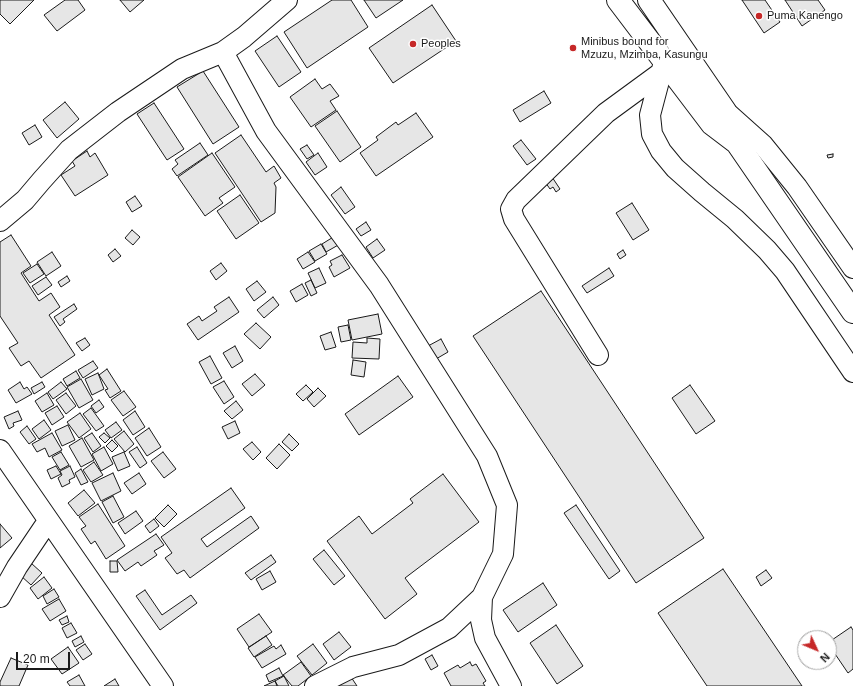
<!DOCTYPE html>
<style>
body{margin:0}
#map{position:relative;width:853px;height:686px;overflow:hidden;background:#fff;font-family:Arial,sans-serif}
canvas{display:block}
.north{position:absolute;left:797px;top:630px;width:40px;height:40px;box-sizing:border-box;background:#fff;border:1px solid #a3a3a3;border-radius:50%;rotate:134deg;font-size:11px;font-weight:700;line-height:16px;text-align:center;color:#1a1a1a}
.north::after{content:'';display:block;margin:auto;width:14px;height:18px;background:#c62828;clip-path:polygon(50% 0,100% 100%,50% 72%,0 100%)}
.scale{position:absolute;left:16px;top:652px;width:54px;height:18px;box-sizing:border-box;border:2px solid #1a1a1a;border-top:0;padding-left:5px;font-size:12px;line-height:14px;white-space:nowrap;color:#1a1a1a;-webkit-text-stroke:3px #fff;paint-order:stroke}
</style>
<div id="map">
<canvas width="853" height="686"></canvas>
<div class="north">N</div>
<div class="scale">20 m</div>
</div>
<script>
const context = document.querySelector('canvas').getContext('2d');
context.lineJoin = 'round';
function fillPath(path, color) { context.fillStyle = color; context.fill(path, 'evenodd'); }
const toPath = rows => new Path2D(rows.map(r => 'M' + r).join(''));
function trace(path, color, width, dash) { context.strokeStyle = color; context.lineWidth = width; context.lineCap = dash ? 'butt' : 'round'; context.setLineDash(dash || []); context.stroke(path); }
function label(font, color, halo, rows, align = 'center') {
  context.font = font + ' Arial,sans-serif'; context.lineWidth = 3; context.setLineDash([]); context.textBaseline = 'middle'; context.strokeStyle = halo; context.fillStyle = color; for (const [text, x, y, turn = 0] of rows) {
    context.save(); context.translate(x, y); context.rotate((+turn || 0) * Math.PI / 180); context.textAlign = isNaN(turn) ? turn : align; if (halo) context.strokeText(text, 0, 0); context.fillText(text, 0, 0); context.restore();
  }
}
const building = toPath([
 [0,0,34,0,10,24,0,14,0,0],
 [65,0,78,0,85,10,57,31,44,15,65,0],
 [120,0,144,0,130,12,120,0],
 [332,0,351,0,368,27,307,68,284,32,332,0],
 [364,0,403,0,376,18,364,0],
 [742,0,765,0,780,22,764,33,742,0],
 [785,0,818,0,825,10,802,26,785,0],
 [432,5,456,41,393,83,369,48,432,5],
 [277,36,301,72,279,87,255,51,277,36],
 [203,71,239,127,213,144,177,87,203,71],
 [315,79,322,89,330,84,339,96,330,101,336,110,311,127,290,97,315,79],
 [544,91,551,103,520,122,513,110,544,91],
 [65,102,79,119,57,138,43,120,65,102],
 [154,103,184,149,167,160,137,114,154,103],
 [337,111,361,147,340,162,315,126,337,111],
 [416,113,433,137,376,176,360,153,378,140,376,137,396,122,398,125,416,113],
 [35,125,42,137,29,145,22,133,35,125],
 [241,135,266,172,274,166,281,178,274,183,276,187,275,213,261,222,215,153,241,135],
 [521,140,536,159,527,165,513,146,521,140],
 [200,143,208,155,177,176,172,169,178,164,175,160,200,143],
 [307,145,314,155,307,159,300,149,307,145],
 [87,151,90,157,95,153,108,175,75,196,61,175,75,166,72,161,87,151],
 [212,153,235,187,219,198,223,203,205,216,178,177,212,153],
 [318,153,327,167,315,175,306,162,318,153],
 [833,154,833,157,828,158,827,155,833,154],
 [550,174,560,189,556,192,553,187,550,189,543,179,550,174],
 [341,187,355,207,345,214,331,195,341,187],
 [240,195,259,223,236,239,217,211,240,195],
 [135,196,142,206,132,212,126,202,135,196],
 [632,203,649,230,633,240,616,213,632,203],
 [366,222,371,230,361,236,356,229,366,222],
 [132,230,140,237,133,245,125,238,132,230],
 [11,235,31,266,21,273,39,301,51,293,60,307,49,315,75,355,41,378,29,361,21,366,9,348,18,343,0,316,0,242,11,235],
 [335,236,340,244,326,252,322,244,335,236],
 [377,239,385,250,373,258,366,247,377,239],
 [321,244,327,254,315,261,309,251,321,244],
 [115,249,121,256,113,262,108,255,115,249],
 [623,250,626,255,620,259,617,254,623,250],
 [52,252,61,266,46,276,37,262,52,252],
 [308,252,315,262,303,269,297,259,308,252],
 [342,255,350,268,334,277,329,267,332,265,330,261,342,255],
 [221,263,227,271,216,280,210,271,221,263],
 [37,264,44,274,30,283,23,273,37,264],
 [319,268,326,283,315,288,308,273,319,268],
 [609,268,614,276,587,293,582,286,609,268],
 [67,276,70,281,61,287,58,282,67,276],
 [46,277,52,285,38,295,32,286,46,277],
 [311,280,317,293,311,296,305,283,311,280],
 [257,281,266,292,254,301,246,289,257,281],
 [302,284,308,295,296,302,290,291,302,284],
 [541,291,704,538,636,583,473,336,541,291],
 [229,297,239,312,198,340,187,324,199,316,202,321,217,311,214,307,229,297],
 [273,297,279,305,264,318,257,310,273,297],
 [74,304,77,309,63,319,65,322,60,326,54,317,74,304],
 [378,314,382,334,352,340,348,320,378,314],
 [256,323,271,337,260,349,244,334,256,323],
 [348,325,351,340,341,342,338,327,348,325],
 [331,332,336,347,325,350,320,336,331,332],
 [85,338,90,345,82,351,76,343,85,338],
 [367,338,380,339,379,359,352,358,353,342,367,343,367,338],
 [441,339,448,352,436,359,428,346,441,339],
 [235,346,243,361,232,368,223,353,235,346],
 [210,356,222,378,211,384,199,362,210,356],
 [353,360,366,362,364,377,351,375,353,360],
 [93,361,98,368,83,378,78,370,93,361],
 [107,369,121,391,110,398,105,390,108,389,99,375,107,369],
 [76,371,80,378,67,386,63,379,76,371],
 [98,373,104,389,92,395,85,379,98,373],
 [255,374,265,385,252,396,242,384,255,374],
 [398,376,413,397,359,435,345,414,398,376],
 [81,379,93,400,79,408,67,387,81,379],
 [224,381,234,397,224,404,213,387,224,381],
 [20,382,24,389,27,387,32,394,16,403,8,390,20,382],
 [42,382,45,387,34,394,31,388,42,382],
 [61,382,67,389,53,399,48,392,61,382],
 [306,385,313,392,303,401,296,394,306,385],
 [690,385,715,421,696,434,672,398,690,385],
 [318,388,326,396,314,407,307,399,318,388],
 [124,391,136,407,123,416,111,400,124,391],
 [47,393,54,405,42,412,35,401,47,393],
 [66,393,76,406,66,414,56,400,66,393],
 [99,400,104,407,96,413,91,406,99,400],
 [236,401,243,410,232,419,224,411,236,401],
 [57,406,64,417,52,425,45,413,57,406],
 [91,408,104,426,96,431,83,414,91,408],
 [18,411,22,420,13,423,14,426,9,429,4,417,18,411],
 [135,411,145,427,133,435,123,420,135,411],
 [80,413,91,429,79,438,67,422,80,413],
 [44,420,51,430,39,439,32,429,44,420],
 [235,421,240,433,228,439,222,427,235,421],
 [116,422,122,430,111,438,105,430,116,422],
 [68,425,75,440,62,446,55,431,68,425],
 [27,426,36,439,29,444,20,432,27,426],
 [149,428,161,447,147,456,135,438,149,428],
 [124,431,134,444,125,452,114,439,124,431],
 [52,433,62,450,49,457,45,448,37,452,32,444,52,433],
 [92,433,101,446,93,452,84,438,92,433],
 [104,433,110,438,105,443,99,437,104,433],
 [289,434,299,444,292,451,282,442,289,434],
 [82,438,94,460,81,467,69,446,82,438],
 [112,440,118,446,112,452,106,446,112,440],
 [252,442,261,452,253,460,243,449,252,442],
 [279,444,290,455,277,469,266,458,279,444],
 [104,447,113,464,101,471,92,454,104,447],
 [137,447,147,463,140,468,129,452,137,447],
 [61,452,69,465,60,470,52,457,61,452],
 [124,452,130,466,118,471,112,457,124,452],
 [163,452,176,469,164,478,151,461,163,452],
 [94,462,103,475,91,482,83,470,94,462],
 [56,466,61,474,51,479,47,470,56,466],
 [70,466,75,477,69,480,70,483,62,487,58,478,62,475,60,471,70,466],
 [81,469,88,482,81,485,75,473,81,469],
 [113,473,121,491,101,501,92,483,113,473],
 [139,473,146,484,132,494,124,483,139,473],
 [443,474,479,522,405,578,417,594,385,619,327,541,359,516,372,534,413,503,410,499,443,474],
 [231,488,245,508,201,539,207,547,251,516,259,528,190,578,184,570,177,574,165,558,172,553,161,537,231,488],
 [84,490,95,503,78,516,68,503,84,490],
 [113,496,124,517,113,523,102,502,113,496],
 [98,504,125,546,106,559,95,541,91,544,81,529,86,526,79,517,98,504],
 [168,505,177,514,164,527,155,518,168,505],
 [576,505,620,571,609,579,564,513,576,505],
 [136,511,143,521,125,534,118,523,136,511],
 [154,519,159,526,150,533,145,526,154,519],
 [0,524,12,538,0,548,0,524],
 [156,534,164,545,154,551,157,555,141,566,138,562,125,571,117,560,156,534],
 [324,550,345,576,334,585,313,559,324,550],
 [271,555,276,562,251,580,245,573,271,555],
 [110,561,117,561,118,572,110,572,110,561],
 [31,563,42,573,31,585,20,575,31,563],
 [723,569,802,686,707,686,658,613,723,569],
 [766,570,772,578,761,586,756,577,766,570],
 [270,571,276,582,262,590,256,579,270,571],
 [44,577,52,588,38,599,30,588,44,577],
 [543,583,557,605,518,632,503,610,543,583],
 [54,589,59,597,47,604,43,596,54,589],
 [145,590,162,615,191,595,197,603,160,630,136,596,145,590],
 [59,599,66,611,50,621,42,609,59,599],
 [259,614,272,632,249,647,237,629,259,614],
 [67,616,69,622,62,625,59,620,67,616],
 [71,623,77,633,67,638,62,628,71,623],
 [556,625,583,666,557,684,530,643,556,625],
 [851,627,853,630,853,669,848,673,829,645,829,642,851,627],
 [339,632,351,647,334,660,323,644,339,632],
 [81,636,84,642,75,647,72,641,81,636],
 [266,636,272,645,254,657,248,648,266,636],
 [85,644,92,654,83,660,76,650,85,644],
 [313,644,327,663,312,675,297,656,313,644],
 [281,645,286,654,262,668,255,657,274,646,276,649,281,645],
 [68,647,79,663,62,674,51,659,68,647],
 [432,655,438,666,431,670,425,659,432,655],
 [11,658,28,665,19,686,0,686,0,682,11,658],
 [301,662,311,676,298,686,292,686,283,675,301,662],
 [470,662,472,666,476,664,486,681,483,683,485,686,451,686,444,673,458,665,460,668,470,662],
 [279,668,283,676,269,682,266,675,279,668],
 [79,675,85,686,70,686,67,682,79,675],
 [284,676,289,686,278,686,275,681,284,676],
 [351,677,357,686,338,686,351,677],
 [115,679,119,686,104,686,115,679],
 [275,681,277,686,264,686,275,681]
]);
fillPath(building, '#e6e6e6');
trace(building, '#1a1a1a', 1);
const minor = toPath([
 [223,52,266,131,379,285,487,456,507,505,503,554,482,597,449,628,399,655,353,667,315,686],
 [664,62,650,115,652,134,661,151,675,168,702,192,735,219,767,250,785,271,853,372],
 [725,111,763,145,797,187,853,268],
 [0,221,25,200,42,180,69,150,118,112,182,69,223,52,244,37,287,0],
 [598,355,514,219,511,209,516,200,606,113,662,72],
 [0,450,163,686],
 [0,597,17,567,48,521],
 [482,597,481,620,485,638,511,686]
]);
const highway = toPath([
 [618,0,712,124,737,143],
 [649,0,725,111,737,143,853,312]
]);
trace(minor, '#1a1a1a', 22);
trace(highway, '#1a1a1a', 24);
trace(minor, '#fff', 20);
trace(highway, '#fff', 22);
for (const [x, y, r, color] of [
 [759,16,4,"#c62828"],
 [413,44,4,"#c62828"],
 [573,48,4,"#c62828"]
]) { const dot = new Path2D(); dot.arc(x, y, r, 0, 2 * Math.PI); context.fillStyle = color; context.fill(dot); trace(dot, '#fff', 1.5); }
label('11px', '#1a1a1a', '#fff', [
 ["Puma Kanengo",767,16],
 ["Minibus bound for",581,42],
 ["Mzuzu, Mzimba, Kasungu",581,55],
 ["Peoples",421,44]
], 'left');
</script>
